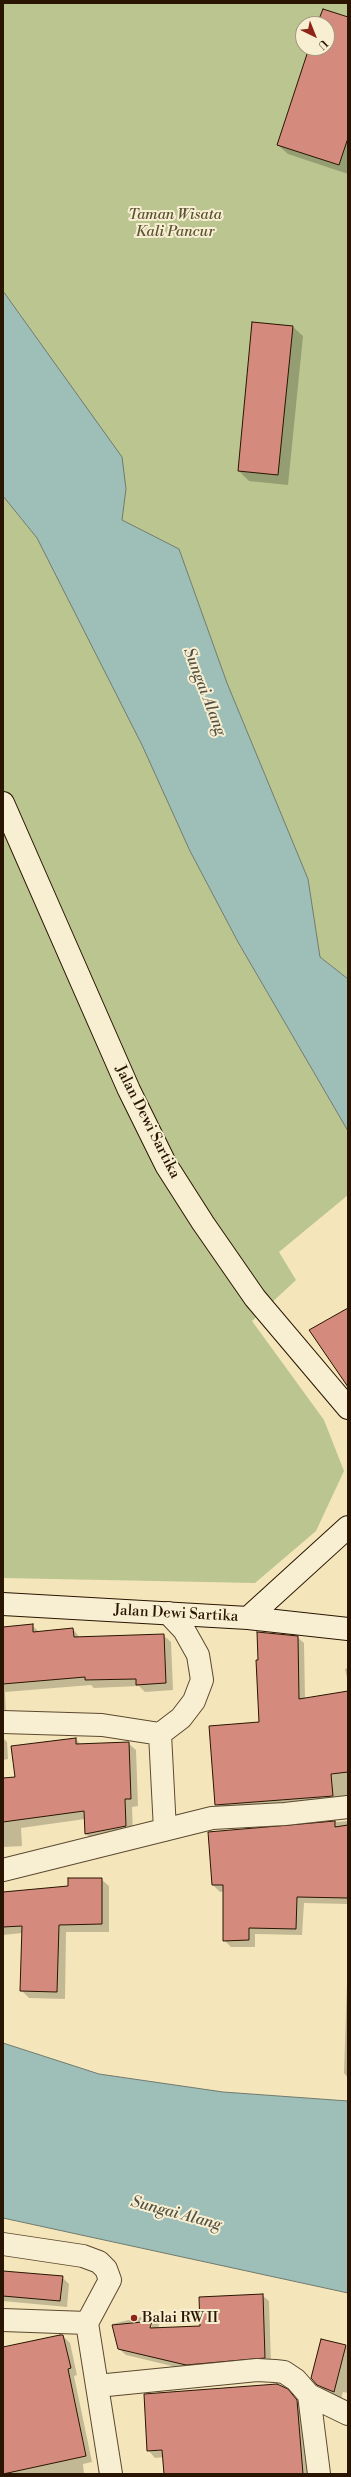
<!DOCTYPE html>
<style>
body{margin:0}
#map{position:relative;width:351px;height:2477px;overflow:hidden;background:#f4e6ba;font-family:"Libre Bodoni",serif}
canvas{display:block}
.frame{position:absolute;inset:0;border:4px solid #291502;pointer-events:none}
.north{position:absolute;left:295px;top:16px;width:40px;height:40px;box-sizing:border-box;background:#f8efd2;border:1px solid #a5987f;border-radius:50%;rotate:137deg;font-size:11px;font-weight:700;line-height:16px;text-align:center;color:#291502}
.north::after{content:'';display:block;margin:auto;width:14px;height:18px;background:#8f2418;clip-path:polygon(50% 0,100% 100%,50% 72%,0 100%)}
</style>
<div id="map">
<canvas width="351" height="2477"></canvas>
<div class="frame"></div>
<div class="north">U</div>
</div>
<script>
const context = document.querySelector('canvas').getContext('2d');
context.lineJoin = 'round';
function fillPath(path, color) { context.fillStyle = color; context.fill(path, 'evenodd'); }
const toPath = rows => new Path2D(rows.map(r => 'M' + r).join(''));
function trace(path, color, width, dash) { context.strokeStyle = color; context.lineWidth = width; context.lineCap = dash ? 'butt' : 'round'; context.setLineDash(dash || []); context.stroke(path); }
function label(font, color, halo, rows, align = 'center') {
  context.font = font + ' "Libre Bodoni",serif'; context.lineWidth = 4; context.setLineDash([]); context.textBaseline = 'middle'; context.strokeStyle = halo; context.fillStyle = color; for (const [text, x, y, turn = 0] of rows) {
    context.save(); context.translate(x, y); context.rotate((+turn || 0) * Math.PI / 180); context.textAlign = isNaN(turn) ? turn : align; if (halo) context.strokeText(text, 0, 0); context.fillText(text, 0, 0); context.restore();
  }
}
fillPath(toPath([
 [3,3,348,3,348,979,320,957,308,879,227,683,179,549,122,520,126,489,40,343,3,291],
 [303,24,327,24,327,48,303,48],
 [3,496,37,538,142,745,190,851,238,942,348,1131,348,1195,279,1252,296,1280,252,1321,324,1420,344,1471,316,1531,255,1583,3,1578]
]), '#bbc590');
const water = toPath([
 [3,291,122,457,126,489,122,520,179,549,227,683,308,879,320,957,348,979,348,1131,238,942,190,851,142,745,37,538,3,496,3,291],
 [3,2043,99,2074,223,2092,348,2101,348,2293,3,2218,3,2043]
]);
fillPath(water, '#9ebeb8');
trace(water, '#6f7a6f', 1);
fillPath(toPath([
 [348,18,348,174,288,154,278,145,310,48,327,48,327,24,318,24],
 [253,323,293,327,303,336,288,485,249,481,239,471],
 [32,1625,39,1632,73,1629,80,1638,163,1635,171,1642,173,1690,145,1692,139,1686,94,1688,91,1685,5,1692,6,1718,3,1720,3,1628],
 [297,1637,304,1643,305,1699,348,1692,348,1802,223,1811,216,1805,261,1722],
 [348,1668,348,1682,345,1669],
 [3,1738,7,1742,8,1759,3,1760],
 [76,1739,81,1745,128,1743,136,1750,138,1806,132,1807,133,1834,94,1841,86,1834,85,1819,21,1828,22,1846,3,1847,3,1781,35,1772],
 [348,1821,348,1904,304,1903,302,1935,255,1934,255,1947,231,1947,224,1940,224,1891,220,1892,213,1885,286,1827],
 [101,1879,109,1886,109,1932,66,1932,65,1999,29,1998,21,1990,22,1933,3,1935,3,1893,69,1887],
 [348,1953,348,2078,344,2073],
 [3,2272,62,2277,69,2284,67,2307,3,2301],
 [262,2295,269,2301,271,2364,193,2371,126,2355,119,2349,112,2324,153,2314,160,2321,158,2329,202,2327],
 [151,2321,153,2321,150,2333,148,2333],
 [63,2336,70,2343,77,2375,74,2376,92,2462,83,2464,84,2474,3,2474,3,2348],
 [322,2340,348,2347,348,2393,343,2392,341,2399,326,2392,318,2384],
 [296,2401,304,2409,310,2474,165,2474,164,2457,155,2458,148,2450]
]), '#0003');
const building = toPath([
 [323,9,348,17,348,138,339,165,277,145,309,48,327,48,327,24,317,24,323,9],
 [252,322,293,326,278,475,238,471,252,322],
 [348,1308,348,1387,309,1330,348,1308],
 [33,1624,33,1632,73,1628,74,1637,164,1634,166,1683,136,1685,136,1679,85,1680,85,1677,3,1684,3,1627,33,1624],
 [257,1632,298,1636,299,1699,348,1691,348,1772,331,1774,333,1796,215,1805,209,1726,259,1722,256,1660,258,1660,257,1632],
 [76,1738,76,1744,129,1742,131,1799,125,1799,126,1826,85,1834,84,1811,3,1822,3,1778,15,1777,11,1746,76,1738],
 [335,1821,335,1827,348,1825,348,1898,297,1897,296,1929,249,1928,249,1940,223,1941,223,1885,212,1885,208,1832,335,1821],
 [68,1878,102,1878,102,1924,59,1925,57,1992,20,1991,22,1926,3,1927,3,1892,68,1886,68,1878],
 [3,2271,63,2276,60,2301,3,2296,3,2271],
 [263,2294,265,2358,186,2365,118,2349,112,2325,152,2321,150,2328,200,2326,199,2297,263,2294],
 [60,2335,63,2335,71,2368,68,2369,86,2456,3,2474,3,2347,60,2335],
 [321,2339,346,2345,334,2392,317,2385,311,2378,321,2339],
 [277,2384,288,2389,297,2400,303,2474,164,2474,162,2450,147,2451,144,2394,277,2384]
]);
fillPath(building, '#d48b7d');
trace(building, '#291502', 1);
const street = toPath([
 [3,1722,102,1725,160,1734,181,1718,194,1701,202,1680,198,1655,184,1630,168,1613],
 [160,1734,165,1830],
 [3,1870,212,1818,285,1814,348,1807],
 [3,2244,83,2256,99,2262,106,2269,110,2280,87,2323],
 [3,2320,87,2323],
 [87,2323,111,2474],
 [97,2386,257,2370,275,2371,284,2372,296,2380,309,2395,348,2414],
 [309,2395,319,2474]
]);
const secondary = toPath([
 [3,803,129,1090,166,1165,203,1223,255,1298,348,1408],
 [3,1604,248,1618,348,1629],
 [248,1618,348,1527]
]);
trace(street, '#5c4930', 24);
trace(secondary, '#291502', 24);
trace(street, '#f8efd2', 22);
trace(secondary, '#f8efd2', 22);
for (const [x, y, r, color] of [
 [134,2318,4,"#8f2418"]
]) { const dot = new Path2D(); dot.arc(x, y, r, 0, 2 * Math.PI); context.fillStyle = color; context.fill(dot); trace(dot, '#f8efd2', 1.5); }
label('italic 15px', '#5c5334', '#f8efd2', [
 ["Taman Wisata",175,215],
 ["Kali Pancur",175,232]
]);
label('15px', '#291502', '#f8efd2', [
 ["Jalan Dewi Sartika",147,1122,63],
 ["Jalan Dewi Sartika",176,1614,3]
]);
label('15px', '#291502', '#f8efd2', [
 ["Balai RW II",142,2318]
], 'left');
label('italic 16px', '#525042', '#f8efd2', [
 ["Sungai Alang",204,692,69],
 ["Sungai Alang",176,2214,15]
]);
</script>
